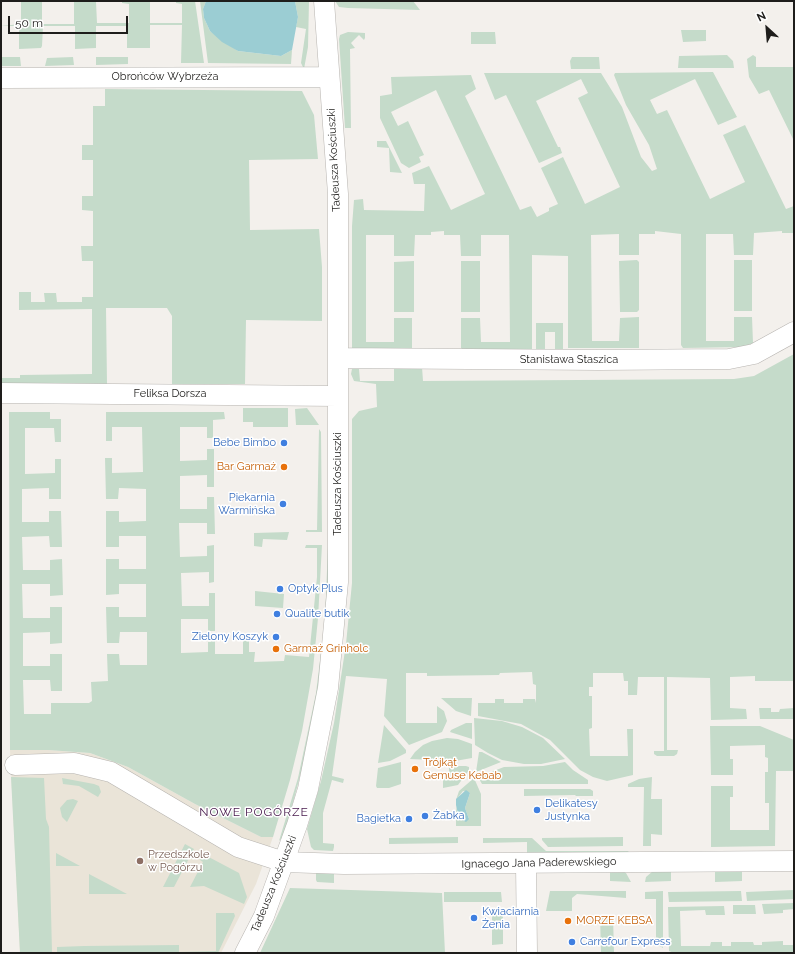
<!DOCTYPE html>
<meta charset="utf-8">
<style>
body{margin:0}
#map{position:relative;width:795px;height:954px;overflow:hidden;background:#f3f0ec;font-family:Raleway,sans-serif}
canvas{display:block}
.frame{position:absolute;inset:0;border:2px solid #1e1d1b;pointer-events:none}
.north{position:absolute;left:747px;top:8px;width:40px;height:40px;-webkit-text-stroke:3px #fff;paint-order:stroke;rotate:334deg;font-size:11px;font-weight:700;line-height:16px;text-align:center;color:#1e1d1b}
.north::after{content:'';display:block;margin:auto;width:14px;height:18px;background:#1e1d1b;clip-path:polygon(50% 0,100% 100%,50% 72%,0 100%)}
.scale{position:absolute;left:8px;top:16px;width:120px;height:18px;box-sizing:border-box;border:2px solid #1e1d1b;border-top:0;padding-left:5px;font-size:12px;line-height:14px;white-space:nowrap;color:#1e1d1b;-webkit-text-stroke:3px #fff;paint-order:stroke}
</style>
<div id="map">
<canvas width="795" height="954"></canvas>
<div class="frame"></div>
<div class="north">N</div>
<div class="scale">50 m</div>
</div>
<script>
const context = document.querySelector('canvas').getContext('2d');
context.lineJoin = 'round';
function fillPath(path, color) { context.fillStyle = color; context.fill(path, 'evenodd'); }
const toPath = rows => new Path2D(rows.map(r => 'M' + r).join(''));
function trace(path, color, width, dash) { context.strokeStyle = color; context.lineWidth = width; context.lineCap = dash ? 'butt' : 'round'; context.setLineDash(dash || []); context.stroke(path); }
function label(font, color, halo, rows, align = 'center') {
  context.font = font + ' Raleway,sans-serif'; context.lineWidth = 3; context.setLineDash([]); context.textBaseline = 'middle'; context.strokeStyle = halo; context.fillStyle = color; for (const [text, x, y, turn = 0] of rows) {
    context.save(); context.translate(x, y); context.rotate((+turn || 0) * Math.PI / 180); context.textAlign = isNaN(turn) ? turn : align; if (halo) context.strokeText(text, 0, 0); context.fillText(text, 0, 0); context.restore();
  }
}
fillPath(toPath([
 [10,750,48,750,90,753,128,767,195,804,261,837,273,837,256,884,221,953,20,953]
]), '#eae4d8');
fillPath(toPath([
 [14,1,42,1,42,24,74,24,74,1,101,1,96,2,97,23,129,23,129,4,122,3,122,1,150,1,150,23,182,23,182,4,176,3,176,1,195,1,204,63,181,63,182,25,150,25,150,48,127,48,127,26,96,26,96,48,75,49,75,26,43,26,42,46,41,48,19,49,19,26,1,26,21,24,21,2],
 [200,1,206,1,203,9,204,18,210,31,238,51,281,56,292,50,291,64,208,63],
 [295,1,309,1,308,47,304,69,301,63,306,29,296,27,298,17],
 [335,1,413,1,420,10,348,8,339,7],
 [681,30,706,30,706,41,683,42],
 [348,32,365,33,365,38,364,40,359,35,351,43,355,48,350,49,351,128,345,128,339,39,340,35],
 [471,32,495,32,496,44,471,44],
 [727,55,733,61,734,68,678,68,679,56],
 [753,55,756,57,756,67,794,67,794,141,769,90,759,94,749,77,747,59],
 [1,57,20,57,21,66,1,66],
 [73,57,74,65,45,66,47,58],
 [96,57,128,57,128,64,96,65],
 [572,57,599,57,600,69,571,69,570,61],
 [713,72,737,117,718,125,695,79,650,100,657,114,667,110,710,199,745,182,723,135,745,125,786,209,794,206,794,233,782,233,782,231,754,233,753,255,734,255,733,234,706,234,706,341,734,341,734,317,752,317,753,343,744,347,683,348,681,345,681,234,655,231,655,234,639,234,639,255,619,255,619,234,591,235,592,341,619,341,620,318,639,317,639,348,568,348,568,256,532,255,532,349,462,349,461,348,461,318,480,318,481,342,510,342,509,235,481,235,481,256,461,256,460,235,444,235,444,231,431,232,431,235,415,235,414,256,394,256,394,235,366,235,366,342,394,342,394,318,412,318,412,350,352,349,352,226,354,200,363,199,364,210,424,211,425,184,414,184,412,173,429,166,451,210,485,194,436,90,391,112,398,126,408,121,424,155,419,157,421,162,409,168,401,163,380,118,380,96,392,94,391,77,471,75,476,89,465,96,520,210,531,206,537,217,549,211,549,208,558,204,541,168,563,157,585,204,620,187,578,98,588,93,581,79,536,101,558,147,560,147,562,153,539,163,506,95,495,100,484,73,601,73,622,107,641,157,652,171,657,169,649,145,626,105,614,75,615,73],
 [105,89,302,91,314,115,318,159,249,160,250,230,319,229,322,267,322,321,246,320,245,384,172,384,172,316,167,308,106,308,107,384,1,385,1,378,20,378,20,375,92,374,92,309,19,310,19,292,31,292,31,302,45,302,44,293,56,293,57,302,82,302,82,297,93,297,93,261,82,261,81,246,93,246,93,211,82,210,82,196,93,196,93,160,82,160,82,145,93,145,93,106,105,106],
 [377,141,386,141,402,173,390,172,389,148,377,147],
 [637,260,639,262,639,310,637,312,620,312,619,261],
 [734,260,752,260,752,311,734,311],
 [414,261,414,312,394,312,394,262],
 [461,261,480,261,480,312,461,312],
 [536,323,563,323,563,349,555,349,555,332,545,332,545,349,536,349],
 [794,354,794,681,755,681,755,676,730,677,730,708,746,709,747,719,711,720,710,678,667,677,667,750,678,750,677,754,674,756,657,756,654,754,654,751,664,751,664,677,638,677,637,695,628,695,628,681,624,681,623,673,593,673,593,687,589,687,589,696,592,696,592,728,589,729,590,756,628,756,627,729,633,729,633,775,607,781,593,777,580,770,550,740,521,724,478,716,478,703,495,703,495,699,504,699,504,703,523,703,523,699,535,699,536,703,536,685,533,684,532,672,500,673,499,675,427,676,427,673,406,673,406,723,437,723,437,706,444,711,447,721,442,732,409,745,384,716,387,679,346,676,332,776,344,779,343,783,332,780,323,813,323,843,334,844,334,847,333,851,314,850,311,847,307,829,321,781,334,723,346,644,352,583,352,419,359,411,377,407,376,384,354,381,351,374,352,369,359,369,360,381,394,381,394,366,422,367,423,381,734,379,754,376],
 [243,408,288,408,288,427,253,427,253,422,243,422],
 [307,408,319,425,296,425,295,409],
 [9,412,50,412,50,419,61,419,61,442,55,442,54,428,25,428,25,474,55,473,55,459,61,459,61,499,49,499,49,488,22,489,22,522,49,522,49,511,61,511,62,547,50,547,49,536,22,537,23,570,50,570,50,560,62,559,63,595,50,596,50,584,22,584,23,618,50,618,50,607,62,607,62,643,50,644,50,632,23,633,23,666,50,666,50,654,62,654,62,691,51,691,50,680,23,680,24,714,51,714,51,703,89,703,92,701,91,682,108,681,107,654,119,654,120,665,147,665,147,632,120,632,119,643,107,643,106,607,119,607,119,617,146,617,146,584,119,584,119,594,106,595,106,559,119,559,119,569,146,569,146,536,119,536,119,547,106,547,106,511,119,511,119,522,146,521,146,489,119,488,118,499,106,499,105,458,112,458,112,473,143,472,142,427,112,427,112,441,106,441,106,412,224,412,225,419,213,420,213,438,207,438,207,427,180,427,180,461,207,460,207,449,214,449,214,487,207,487,207,475,180,476,180,509,207,509,207,497,214,497,215,534,207,534,207,523,179,523,180,557,207,556,207,546,214,545,214,582,209,583,209,572,181,573,182,606,209,606,209,593,215,593,215,631,208,631,208,619,181,619,181,653,208,652,208,642,215,641,215,654,243,654,243,640,249,641,249,652,255,652,254,662,284,661,285,655,309,657,317,577,317,548,305,548,306,545,322,545,318,618,313,669,302,731,290,780,273,837,261,837,195,804,128,767,90,753,48,750,10,750],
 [319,429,321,432,322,532,306,532,306,530,317,530],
 [289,532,287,540,263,539,262,547,254,546,254,533],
 [328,546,331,549,322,670,309,743,284,836,279,841,298,778,316,693,325,620],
 [255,591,284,594,283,608,255,606],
 [441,698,472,698,471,716,456,711],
 [759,708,771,708,771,712,779,712,780,709,794,708,794,719,760,719],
 [474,718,502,721,522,727,543,738,565,759,541,764,524,764,502,760,488,753,475,745],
 [466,723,472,723,472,739,450,732,451,730],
 [384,725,406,750,406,753,390,761,378,763],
 [710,726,760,726,794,740,794,771,776,771,775,846,711,847,711,786,733,786,733,797,730,797,730,830,769,830,769,803,765,803,765,772,768,772,768,758,765,757,765,745,730,746,730,759,733,759,733,775,711,775],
 [447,738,458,739,472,744,472,758,455,761,410,759,415,752,423,745,432,741],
 [479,752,482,752,501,762,476,772],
 [401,762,401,784,389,788,377,788,376,786,378,768],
 [565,762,573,770,588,780,588,784,482,784,478,777,504,767,543,766],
 [457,766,466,766,469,767,469,770,458,785,443,788,443,777,449,777,449,768],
 [11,777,44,778,46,819,49,827,52,953,20,953],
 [652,777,651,799,662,799,662,835,651,834,651,846,643,846,644,787,628,787,628,784,639,779],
 [62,778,94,784,99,786,101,792,98,797,79,786,63,784],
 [474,778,481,794,481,826,456,826,456,805,457,812,469,819,465,808,470,793,463,791,456,800,459,791],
 [524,789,590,789,593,791,593,796,576,796,575,795,524,796],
 [73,799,78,801,67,822,62,817,60,808,67,800],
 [458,837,458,843,389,844,389,838],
 [623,837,623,846,548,847,542,840,542,838],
 [483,838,532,838,546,851,629,851,624,855,527,855,527,842,483,843],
 [185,844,194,849,174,887,163,887],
 [56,853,80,866,56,866],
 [203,854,239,873,247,897,244,904,204,886,190,887,203,862,200,860],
 [610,870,622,870,626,873,631,882,610,881],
 [316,871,334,872,334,883,317,882,316,880],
 [653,871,671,871,671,881,645,882,646,877],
 [715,871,742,871,742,881,715,882],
 [89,874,127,894,89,894],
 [290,888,442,893,445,953,260,953],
 [794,890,794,899,747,901,746,892],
 [550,891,626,891,626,898,577,894,572,898,572,911,546,911],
 [663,891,663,948,656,944,656,899,645,899,645,892],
 [741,891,742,901,669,902,668,892],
 [444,892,501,892,502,902,444,902],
 [794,903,794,909,783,910,783,913,764,914,762,904],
 [733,905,755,905,756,914,733,914],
 [724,906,725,915,706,915,705,910,680,911,681,946,710,946,711,942,722,942,722,946,731,946,731,942,753,942,754,945,762,945,762,942,783,941,783,945,794,945,794,953,674,953,669,951,668,907],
 [503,908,503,944,492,945,492,909],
 [216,913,234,913,235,916,218,953,57,953,57,947,84,946,179,945,179,952,216,951],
 [600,915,613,915,614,953,601,953]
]), '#c5dbca');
fillPath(toPath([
 [206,1,295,1,298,17,292,50,281,56,238,51,222,42,210,31,204,18,203,9],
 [466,790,470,793,465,808,469,819,466,822,459,818,456,805,456,799]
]), '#9bcdd3');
const minor = toPath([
 [1,78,329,77],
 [339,358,599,360,729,359,754,354,794,332],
 [1,393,338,396],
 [15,765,74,763,111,772,238,847,284,862,344,864,794,861],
 [526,864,527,953],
 [245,953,264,916,297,825,308,789,328,688,338,582,338,194,324,1]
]);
trace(minor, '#b7b4b0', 21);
trace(minor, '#fff', 20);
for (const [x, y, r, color] of [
 [284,443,4,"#3f7fe0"],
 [284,467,4,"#e8710a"],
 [283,504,4,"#3f7fe0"],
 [280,589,4,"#3f7fe0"],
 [277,614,4,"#3f7fe0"],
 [276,637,4,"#3f7fe0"],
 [276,649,4,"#e8710a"],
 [415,769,4,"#e8710a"],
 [537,810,4,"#3f7fe0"],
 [425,816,4,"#3f7fe0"],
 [409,819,4,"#3f7fe0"],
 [140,861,4,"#8d6e63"],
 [474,918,4,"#3f7fe0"],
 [568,921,4,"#e8710a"],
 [572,942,4,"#3f7fe0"]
]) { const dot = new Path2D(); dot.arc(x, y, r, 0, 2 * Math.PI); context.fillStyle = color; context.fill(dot); trace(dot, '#fff', 1.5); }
label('11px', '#1e1d1b', '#fff', [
 ["Obrońców Wybrzeża",165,77],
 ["Tadeusza Kościuszki",334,160,-93],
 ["Stanisława Staszica",569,360],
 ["Feliksa Dorsza",170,394],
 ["Tadeusza Kościuszki",338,484,-90],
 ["Ignacego Jana Paderewskiego",539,863,-1],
 ["Tadeusza Kościuszki",274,884,-68]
]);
label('11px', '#366cbe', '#fff', [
 ["Bebe Bimbo",276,443,"right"],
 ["Piekarnia",275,498,"right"],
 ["Warmińska",275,511,"right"],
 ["Optyk Plus",288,589],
 ["Qualite butik",285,614],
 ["Zielony Koszyk",268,637,"right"],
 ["Delikatesy",545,804],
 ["Justynka",545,817],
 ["Żabka",433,816],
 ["Bagietka",401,819,"right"],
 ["Kwiaciarnia",482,912],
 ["Żenia",482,925],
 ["Carrefour Express",580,942]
], 'left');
label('11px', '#c56008', '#fff', [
 ["Bar Garmaż",276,467,"right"],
 ["Garmaż Grinholc",284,649],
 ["Trójkąt",423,763],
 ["Gemuse Kebab",423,776],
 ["MORZE KEBSA",576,921]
], 'left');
label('11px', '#785e54', '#fff', [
 ["Przedszkole",148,855],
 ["w Pogórzu",148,868]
], 'left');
context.letterSpacing = '1px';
label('12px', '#45174a', '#fff', [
 ["NOWE POGÓRZE",254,812]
]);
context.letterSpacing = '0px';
</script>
